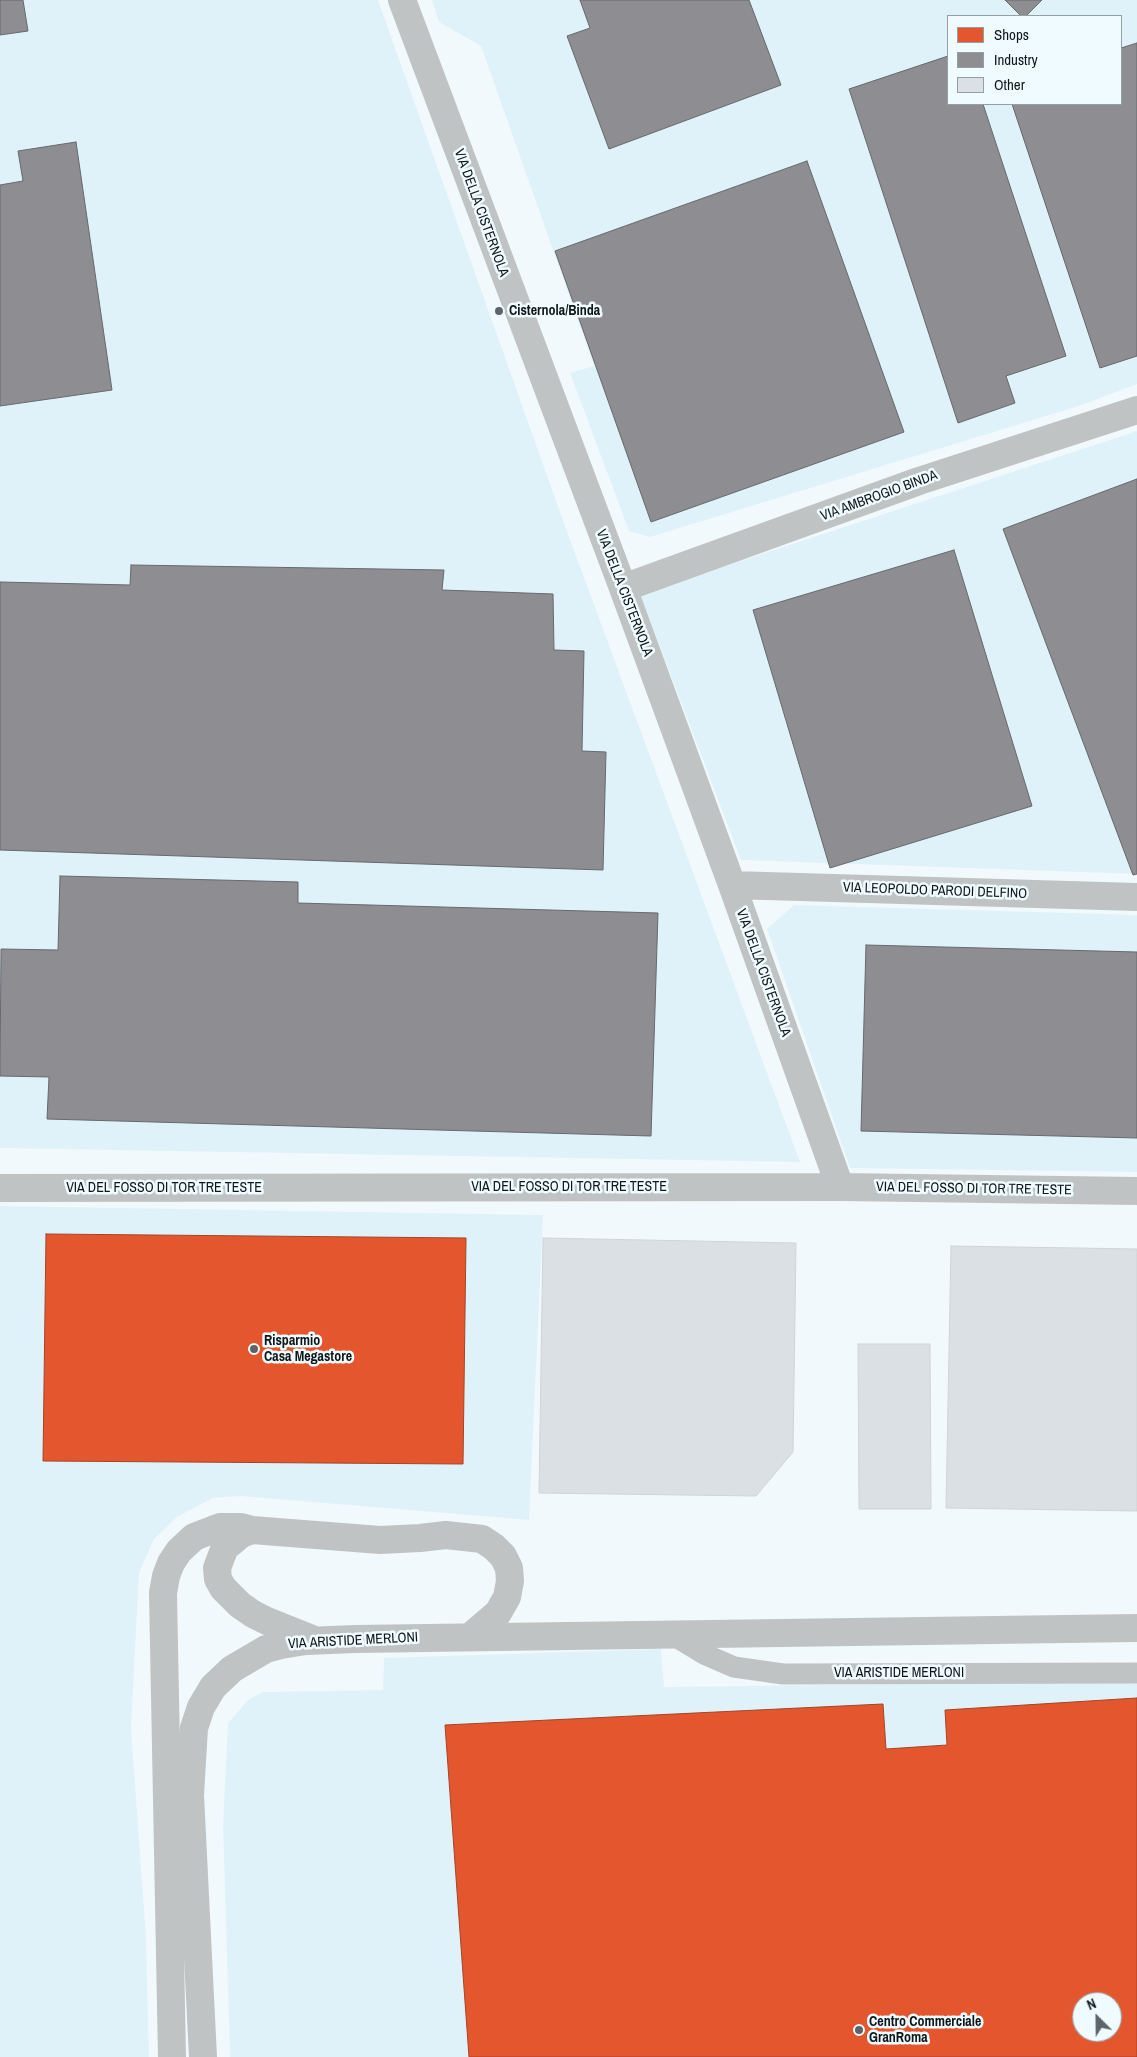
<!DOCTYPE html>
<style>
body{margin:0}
#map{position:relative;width:1137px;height:2057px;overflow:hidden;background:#f2f9fc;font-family:"Archivo Narrow",sans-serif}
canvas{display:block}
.legend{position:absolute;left:947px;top:15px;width:175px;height:90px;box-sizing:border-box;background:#effbff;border:1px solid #959fa3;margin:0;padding:6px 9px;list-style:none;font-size:15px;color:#0f1618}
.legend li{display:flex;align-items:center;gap:10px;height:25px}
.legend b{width:25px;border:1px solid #959fa3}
.north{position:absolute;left:1072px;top:1992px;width:50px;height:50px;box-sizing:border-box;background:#effbff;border:1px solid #959fa3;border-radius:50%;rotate:337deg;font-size:14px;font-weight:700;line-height:20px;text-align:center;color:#0f1618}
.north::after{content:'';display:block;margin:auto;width:18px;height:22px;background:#5e6568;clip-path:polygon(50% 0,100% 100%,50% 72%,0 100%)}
</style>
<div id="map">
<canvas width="1137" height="2057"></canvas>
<ul class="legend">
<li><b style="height:14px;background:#e4572e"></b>Shops</li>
<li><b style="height:14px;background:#8d8d92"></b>Industry</li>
<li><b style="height:14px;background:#dbe0e4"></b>Other</li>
</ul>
<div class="north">N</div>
</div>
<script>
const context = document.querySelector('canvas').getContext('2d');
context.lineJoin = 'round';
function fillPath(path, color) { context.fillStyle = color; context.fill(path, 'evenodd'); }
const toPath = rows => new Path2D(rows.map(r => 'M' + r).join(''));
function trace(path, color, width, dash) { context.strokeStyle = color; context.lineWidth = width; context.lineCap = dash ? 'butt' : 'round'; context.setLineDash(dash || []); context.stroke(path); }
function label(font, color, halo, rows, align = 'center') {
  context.font = font + ' "Archivo Narrow",sans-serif'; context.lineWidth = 5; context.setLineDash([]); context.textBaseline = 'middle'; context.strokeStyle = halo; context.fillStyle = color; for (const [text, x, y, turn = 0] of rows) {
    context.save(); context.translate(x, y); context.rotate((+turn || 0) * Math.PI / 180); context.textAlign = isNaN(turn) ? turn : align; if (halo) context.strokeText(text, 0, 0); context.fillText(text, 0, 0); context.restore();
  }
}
fillPath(toPath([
 [0,0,378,0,565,526,800,1162,0,1148],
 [432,0,1137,0,1137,384,1079,406,650,537,629,531,570,373,594,366,481,46,439,22],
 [948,16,1121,16,1121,104,948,104],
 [1137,431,1137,874,741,860,640,594],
 [794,905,1137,915,1137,1172,850,1168,767,929],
 [0,1206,543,1215,529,1520,240,1496,213,1498,177,1517,154,1539,139,1573,131,1728,146,1937,149,2057,0,2057],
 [661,1649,664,1687,1137,1681,1137,2057,230,2057,223,1825,228,1723,248,1700,263,1692,383,1690,384,1658],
 [1082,2002,1112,2002,1112,2032,1082,2032]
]), '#e0f2f9');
const shops = toPath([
 [46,1234,466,1238,463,1464,43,1461,46,1234],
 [1137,1698,1137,2057,469,2057,445,1725,883,1704,886,1749,947,1745,945,1710,1137,1698],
 [1082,2002,1112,2002,1112,2032,1082,2032,1082,2002]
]);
fillPath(shops, '#e4572e');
trace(shops, '#a44427', 1);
const industry = toPath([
 [0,0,23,0,28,31,0,35,0,0],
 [580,0,749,0,781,85,609,149,567,36,590,28,580,0],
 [1005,0,1042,0,1026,16,1021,16,1005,0],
 [1137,43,1137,356,1100,368,1012,104,1121,104,1121,48,1137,43],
 [948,56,948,104,983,104,1066,356,1006,376,1015,403,958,423,849,89,948,56],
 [76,142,112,390,0,406,0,185,23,181,18,151,76,142],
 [807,161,904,432,651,522,555,251,807,161],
 [1137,479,1137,874,1133,875,1003,529,1137,479],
 [954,550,1032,806,830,868,753,610,954,550],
 [131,565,444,570,442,590,553,594,554,650,584,651,582,751,606,752,603,870,0,850,0,582,130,585,131,565],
 [60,876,298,882,298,903,658,913,651,1136,47,1119,49,1077,0,1076,1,949,58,950,60,876],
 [866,945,1137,952,1137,1138,861,1131,866,945]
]);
fillPath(industry, '#8d8d92');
trace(industry, '#67696d', 1);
const building = toPath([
 [543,1238,796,1243,793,1452,756,1496,539,1493,543,1238],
 [951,1246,1137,1249,1137,1511,946,1508,951,1246],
 [858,1344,930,1344,931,1509,859,1509,858,1344]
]);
fillPath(building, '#dbe0e4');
trace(building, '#ced4d7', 1);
trace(toPath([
 [671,1634,704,1654,734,1667,783,1674,1137,1673]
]), '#c0c3c3', 21);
trace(toPath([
 [402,0,623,588,732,885,840,1187],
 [623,588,919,481,1137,410],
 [732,885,1137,897],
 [0,1188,840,1187,1137,1191],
 [312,1639,267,1621,253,1614,240,1605,223,1588,218,1579,217,1568,225,1547,233,1541,241,1534,252,1530,380,1540,420,1538,446,1535,482,1539,494,1547,503,1556,509,1568,510,1581,507,1597,498,1613,470,1637],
 [172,2057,163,1593,166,1576,171,1563,179,1551,194,1537,220,1527,241,1527,252,1530],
 [203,2057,190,1795,194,1728,201,1707,213,1687,232,1669,266,1649,281,1645,306,1641,355,1639,1137,1628]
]), '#c0c3c3', 28);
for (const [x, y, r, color] of [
 [499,311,5,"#5e6568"],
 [254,1349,5,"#5e6568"],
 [859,2030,5,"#5e6568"]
]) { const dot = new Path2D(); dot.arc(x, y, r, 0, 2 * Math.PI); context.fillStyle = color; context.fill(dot); trace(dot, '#effbff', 2); }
label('14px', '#0f1618', '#effbff', [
 ["VIA DELLA CISTERNOLA",481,213,70],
 ["VIA AMBROGIO BINDA",879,496,-20],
 ["VIA DELLA CISTERNOLA",624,593,69],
 ["VIA LEOPOLDO PARODI DELFINO",935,891,2],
 ["VIA DELLA CISTERNOLA",763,973,70],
 ["VIA DEL FOSSO DI TOR TRE TESTE",569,1187],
 ["VIA DEL FOSSO DI TOR TRE TESTE",164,1188],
 ["VIA DEL FOSSO DI TOR TRE TESTE",974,1189,1],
 ["VIA ARISTIDE MERLONI",353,1641,-3],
 ["VIA ARISTIDE MERLONI",899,1673]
]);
label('bold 14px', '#0f1618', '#effbff', [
 ["Cisternola/Binda",509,311],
 ["Risparmio",264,1341],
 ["Casa Megastore",264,1357],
 ["Centro Commerciale",869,2022],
 ["GranRoma",869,2038]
], 'left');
</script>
